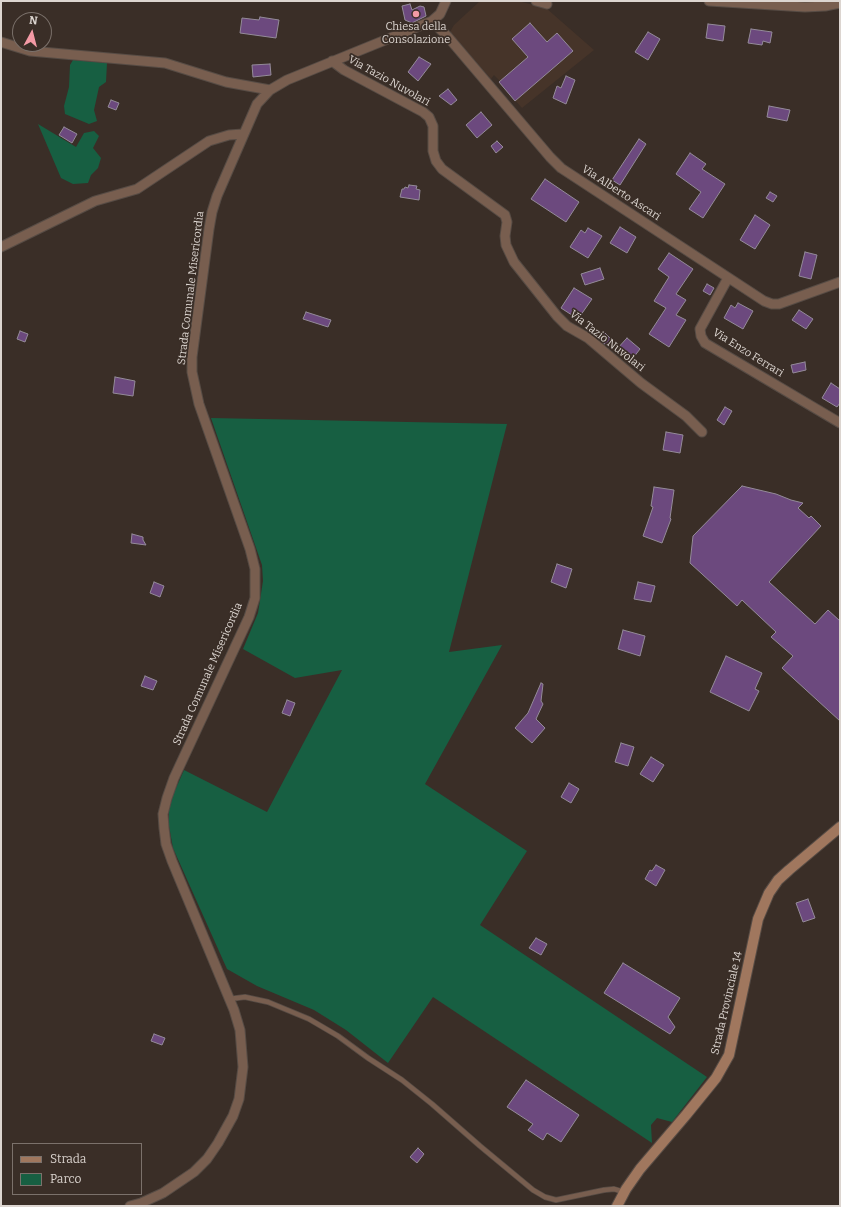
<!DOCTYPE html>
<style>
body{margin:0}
#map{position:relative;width:841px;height:1207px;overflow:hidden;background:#3a2e27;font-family:Bitter,serif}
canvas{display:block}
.frame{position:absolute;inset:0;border:2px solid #dcd5d0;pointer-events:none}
.legend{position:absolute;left:12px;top:1143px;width:130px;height:52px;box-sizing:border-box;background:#3a2e27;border:1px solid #7b716b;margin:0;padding:5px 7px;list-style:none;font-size:12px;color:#dcd5d0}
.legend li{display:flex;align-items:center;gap:8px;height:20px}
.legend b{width:20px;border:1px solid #7b716b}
.north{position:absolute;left:12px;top:12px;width:40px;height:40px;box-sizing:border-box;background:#3a2e27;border:1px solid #7b716b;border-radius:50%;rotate:7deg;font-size:11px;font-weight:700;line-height:16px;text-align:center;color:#dcd5d0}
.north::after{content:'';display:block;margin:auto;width:14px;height:18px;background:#f49aa5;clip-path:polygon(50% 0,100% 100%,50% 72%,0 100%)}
</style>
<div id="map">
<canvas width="841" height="1207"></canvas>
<div class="frame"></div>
<ul class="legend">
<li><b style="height:5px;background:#a0775e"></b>Strada</li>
<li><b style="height:11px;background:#175f42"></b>Parco</li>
</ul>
<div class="north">N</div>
</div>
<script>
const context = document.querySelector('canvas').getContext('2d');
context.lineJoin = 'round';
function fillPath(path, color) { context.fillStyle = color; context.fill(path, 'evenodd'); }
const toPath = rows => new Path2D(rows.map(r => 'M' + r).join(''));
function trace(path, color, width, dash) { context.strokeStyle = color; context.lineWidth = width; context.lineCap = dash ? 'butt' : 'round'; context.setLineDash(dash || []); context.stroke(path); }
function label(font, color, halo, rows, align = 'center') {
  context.font = font + ' Bitter,serif'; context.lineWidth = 3.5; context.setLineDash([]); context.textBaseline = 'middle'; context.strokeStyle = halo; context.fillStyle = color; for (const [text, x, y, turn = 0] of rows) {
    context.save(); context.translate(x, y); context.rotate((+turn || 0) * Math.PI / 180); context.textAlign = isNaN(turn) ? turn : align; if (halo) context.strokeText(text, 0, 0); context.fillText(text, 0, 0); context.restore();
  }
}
fillPath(toPath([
 [480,1,518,1,546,8,594,50,522,108,499,83,500,81,494,75,491,79,450,32,454,25]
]), '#463429');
fillPath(toPath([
 [73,60,107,63,106,82,99,87,94,110,97,121,89,124,65,114,64,106,69,87,70,65],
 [38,124,76,147,84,133,94,131,99,136,93,148,101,158,98,168,91,175,88,183,73,184,61,178],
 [211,418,507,424,449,652,502,645,425,784,527,851,480,925,707,1077,672,1122,657,1118,651,1125,652,1143,433,997,388,1063,346,1030,314,1010,257,986,227,969,173,848,169,826,169,810,173,795,184,770,267,812,342,670,295,678,243,649,258,613,263,581,262,565]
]), '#175f42');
const building = toPath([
 [410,4,412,10,420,6,424,7,426,16,412,23,405,20,402,6,410,4],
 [260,17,279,20,276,38,240,33,242,18,259,20,260,17],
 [530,23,547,42,557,33,573,51,515,101,499,82,528,57,512,39,530,23],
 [708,24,725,26,723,41,706,38,708,24],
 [751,29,772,32,770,43,763,41,762,45,748,43,751,29],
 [648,32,660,39,648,60,635,52,648,32],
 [419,57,431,64,418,81,408,72,419,57],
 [270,64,271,75,253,77,252,65,270,64],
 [566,76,575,80,566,104,553,98,557,86,561,88,566,76],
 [448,89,457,100,451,105,439,96,448,89],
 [111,100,119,103,116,110,108,107,111,100],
 [769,106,790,110,787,121,767,117,769,106],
 [481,112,492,125,477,138,466,125,481,112],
 [64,127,77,134,72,143,59,135,64,127],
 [639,139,646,144,620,185,612,180,639,139],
 [497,141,503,147,496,153,491,146,497,141],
 [690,153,706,164,702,169,725,184,703,218,689,209,701,192,676,174,690,153],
 [545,179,579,202,566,222,531,199,545,179],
 [409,185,417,186,416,189,420,190,419,200,400,197,402,189,404,189,405,187,408,188,409,185],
 [770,192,777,196,773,202,766,198,770,192],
 [755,215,770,225,755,249,740,240,755,215],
 [620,227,636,237,627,253,610,243,620,227],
 [588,228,602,236,588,258,570,247,581,230,585,233,588,228],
 [805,252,817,255,811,279,799,276,805,252],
 [669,253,693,269,676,294,686,300,676,315,686,320,669,347,649,334,666,308,654,301,669,277,658,269,669,253],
 [600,268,604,279,585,285,581,274,600,268],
 [707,284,714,288,710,295,703,291,707,284],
 [574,288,592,299,578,319,561,308,574,288],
 [738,303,753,311,743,329,724,318,731,305,735,308,738,303],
 [799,310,813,319,806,329,792,320,799,310],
 [306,312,331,320,328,327,303,319,306,312],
 [20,331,28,334,25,342,17,339,20,331],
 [604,332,612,340,607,346,598,338,604,332],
 [627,338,640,349,630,362,616,350,627,338],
 [805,362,806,370,793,373,791,365,805,362],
 [115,377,135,381,133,396,113,393,115,377],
 [831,383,840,389,840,403,837,407,822,398,831,383],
 [725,407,732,411,724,425,717,420,725,407],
 [666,432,683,435,680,453,663,450,666,432],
 [742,486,776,494,791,500,803,503,798,508,809,518,811,516,821,526,769,582,815,624,828,610,840,621,840,721,782,668,793,656,771,637,776,632,742,600,737,606,690,563,693,536,742,486],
 [654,487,674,490,670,518,671,519,662,543,643,536,653,507,651,506,654,487],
 [132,534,143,537,143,540,146,545,131,543,132,534],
 [557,564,572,569,566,588,551,582,557,564],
 [154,582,164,586,160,597,150,593,154,582],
 [638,582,655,586,651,602,634,599,638,582],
 [623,630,645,636,640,656,618,649,623,630],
 [726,656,762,673,755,689,759,691,749,711,710,692,726,656],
 [145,676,157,681,153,690,141,686,145,676],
 [541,683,543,684,541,701,543,704,536,719,545,728,532,743,515,728,528,713,541,683],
 [287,700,295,703,290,716,282,713,287,700],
 [621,743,634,747,628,766,615,762,621,743],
 [651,757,664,765,653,782,640,774,651,757],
 [569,783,579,789,571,803,561,797,569,783],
 [656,865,665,870,656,886,645,879,650,870,652,871,656,865],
 [808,899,815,918,803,922,796,903,808,899],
 [536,938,547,944,541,955,529,948,536,938],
 [623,963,680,998,668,1017,675,1027,670,1034,604,993,623,963],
 [154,1034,165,1038,162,1045,151,1041,154,1034],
 [526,1080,579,1115,561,1142,547,1133,543,1140,528,1130,533,1124,507,1107,526,1080],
 [418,1148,424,1154,417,1163,410,1157,418,1148]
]);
fillPath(building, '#6c497e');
trace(building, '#948b99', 1);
const service = toPath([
 [229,999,245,997,268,1002,309,1019,338,1036,368,1058,402,1080,432,1104,480,1146,533,1190,545,1197,556,1200,604,1190,614,1189,624,1192]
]);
const minor = toPath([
 [536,1,547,4],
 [709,1,805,7,825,6,840,3],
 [432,21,448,37,550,157,561,168,764,301,772,304,779,304,840,282],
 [1,42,30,51,165,63,226,82,270,90],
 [332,61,344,70,423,112,429,117,433,126,433,151,436,161,442,169,505,215,507,222,505,236,506,245,514,262,557,316,567,326,588,338,641,383,686,416,702,432],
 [1,247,95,201,137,189,209,141,229,135,243,134],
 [728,278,700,329,701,336,705,343,840,423],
 [130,1206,141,1203,163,1193,194,1172,207,1159,218,1143,233,1116,239,1099,243,1067,240,1030,234,1010,172,861,166,844,164,828,163,814,167,798,174,778,249,617,255,598,255,569,250,549,199,404,192,372,192,357,209,229,212,212,217,196,257,104,270,90,287,80,432,21,440,14,446,1]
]);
const secondary = toPath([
 [617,1206,626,1189,640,1169,686,1115,716,1078,729,1055,758,919,769,893,778,880,789,870,840,827]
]);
trace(service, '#574c45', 6);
trace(minor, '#574c45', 11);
trace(secondary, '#574c45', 12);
trace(service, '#785e4f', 4.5);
trace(minor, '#785e4f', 9);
trace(secondary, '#a0775e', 10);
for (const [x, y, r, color] of [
 [416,14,4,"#f49aa5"]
]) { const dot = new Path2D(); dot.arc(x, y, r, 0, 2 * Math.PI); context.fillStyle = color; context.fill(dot); trace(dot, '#3a2e27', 1.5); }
label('11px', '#dcd5d0', '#3a2e27', [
 ["Chiesa della",416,27],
 ["Consolazione",416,40]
]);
label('11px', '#dcd5d0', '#3a2e27', [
 ["Via Tazio Nuvolari",389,81,29],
 ["Via Alberto Ascari",621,193,33],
 ["Strada Comunale Misericordia",191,288,-83],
 ["Via Tazio Nuvolari",607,341,38],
 ["Via Enzo Ferrari",748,353,32],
 ["Strada Comunale Misericordia",208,674,-66],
 ["Strada Provinciale 14",727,1003,-77]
]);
</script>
